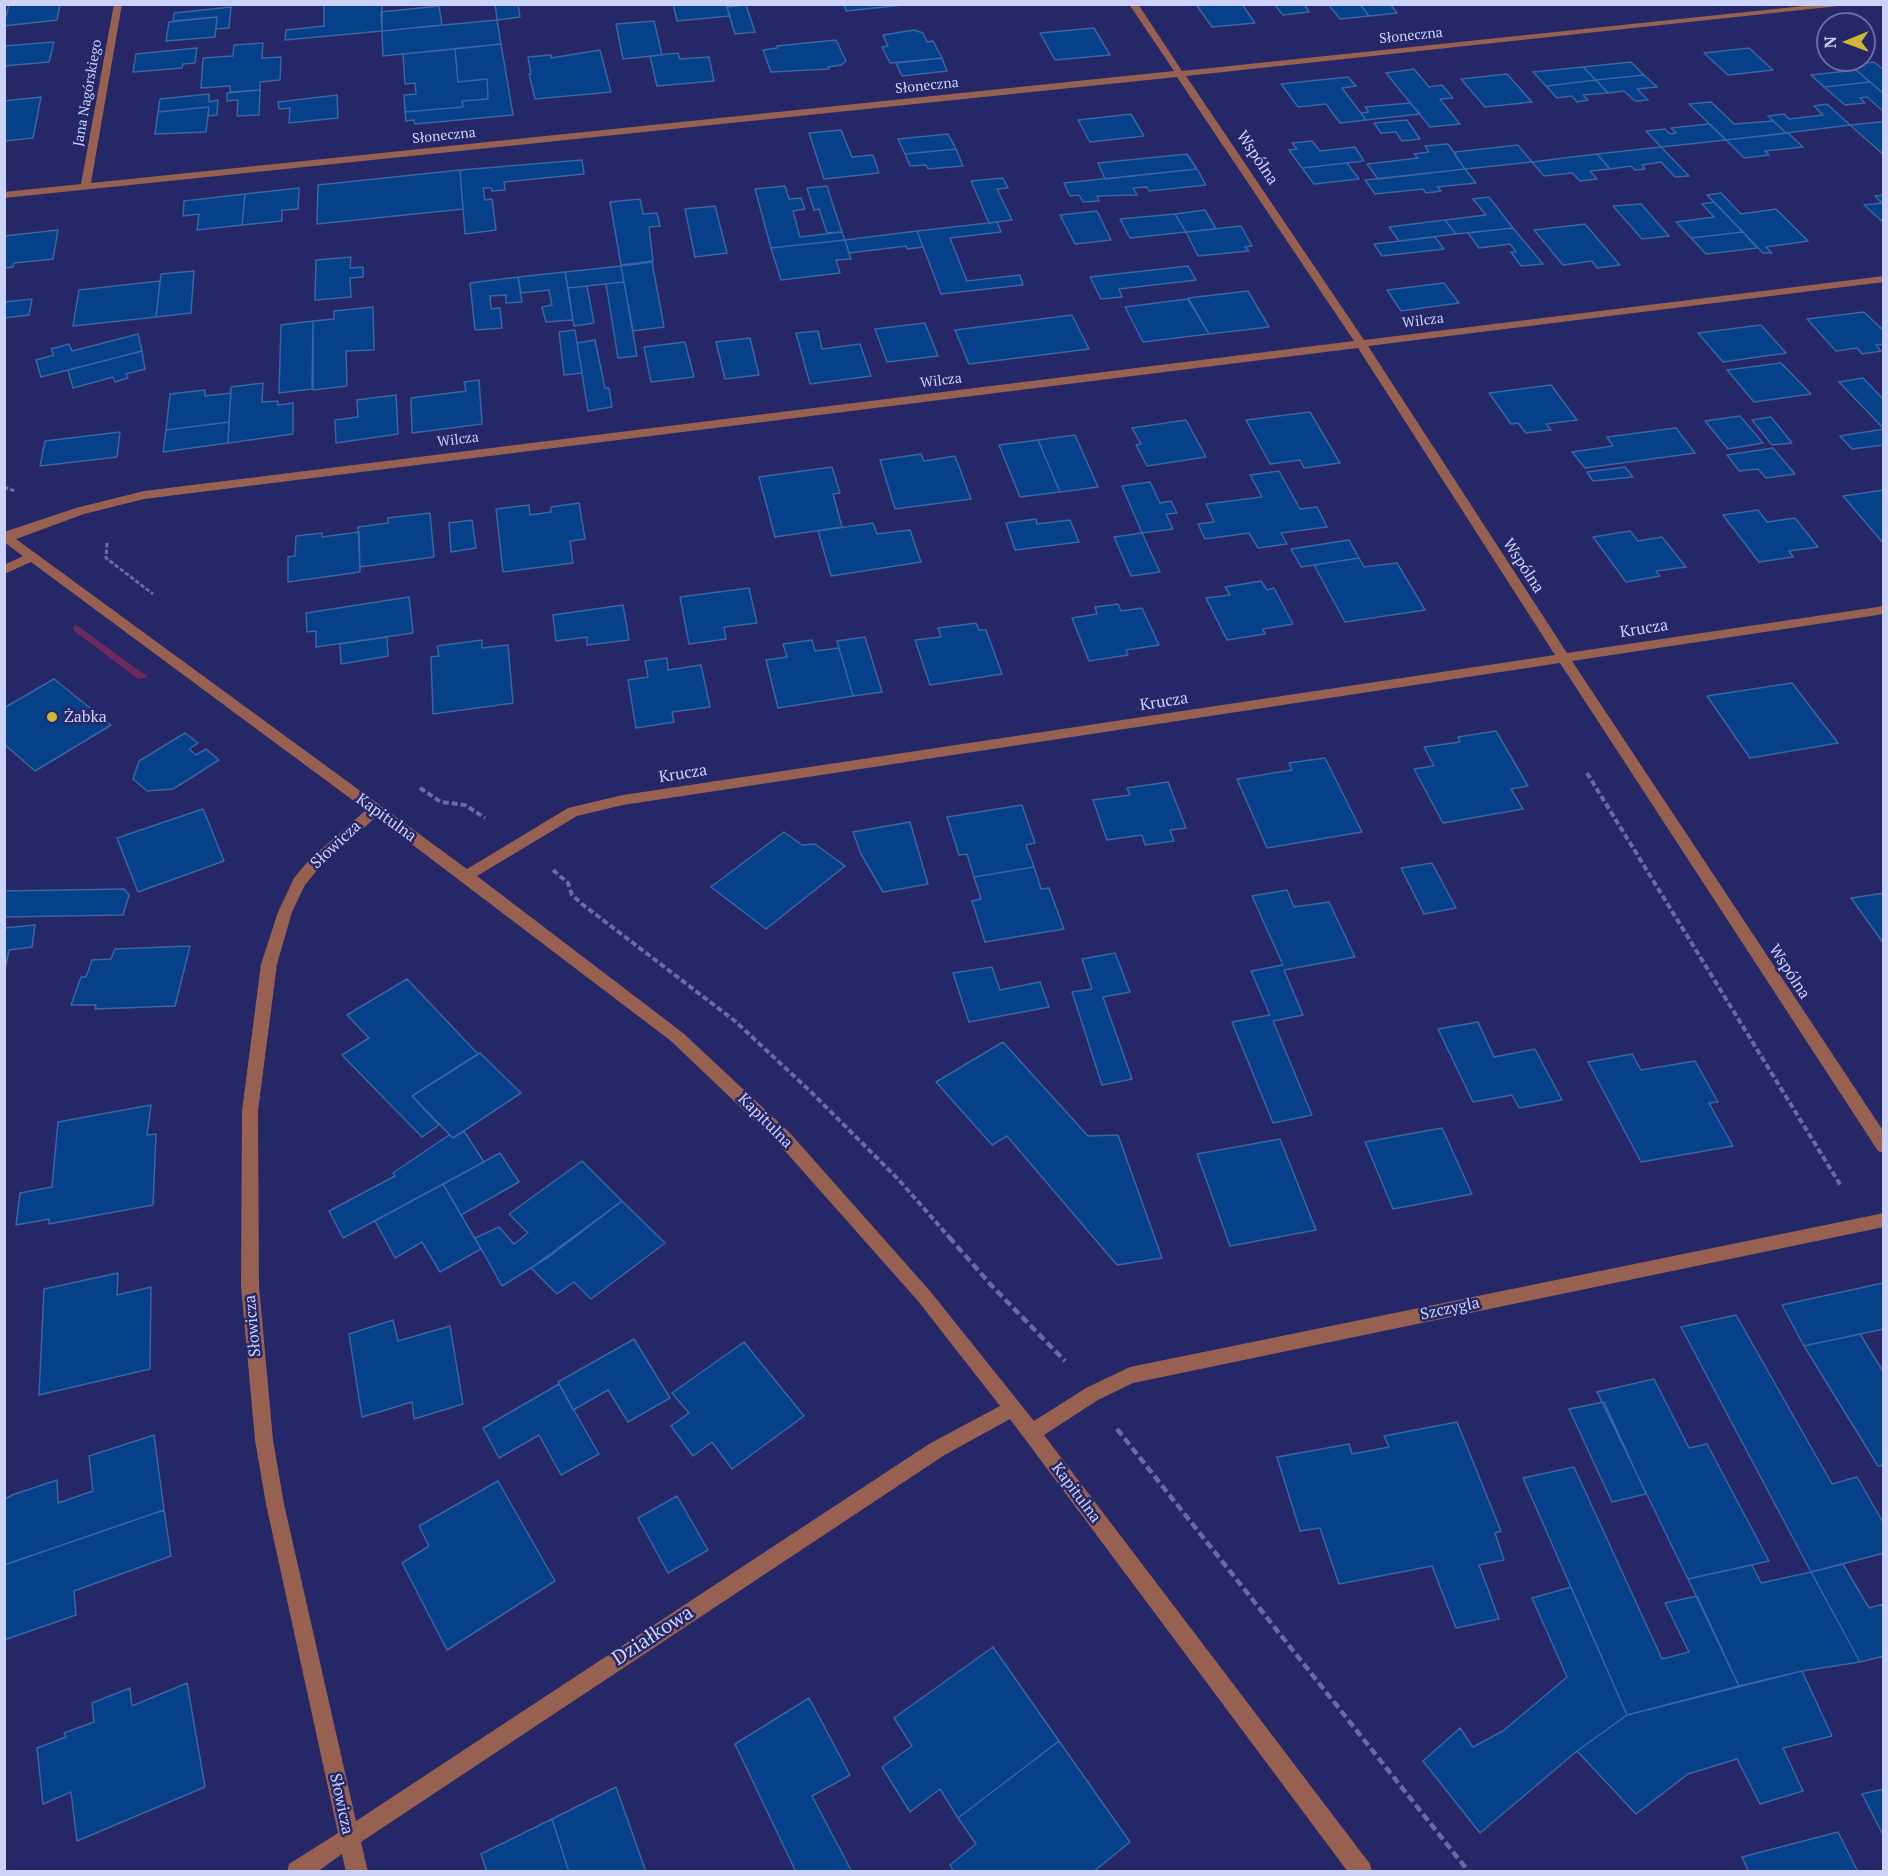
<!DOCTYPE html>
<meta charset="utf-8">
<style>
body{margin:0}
#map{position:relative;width:1888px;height:1876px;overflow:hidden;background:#262767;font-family:"PT Serif",serif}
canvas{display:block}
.frame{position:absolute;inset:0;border:6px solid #ccd3fa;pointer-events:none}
.north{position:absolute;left:1816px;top:12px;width:60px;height:60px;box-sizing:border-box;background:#262767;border:2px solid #686ca2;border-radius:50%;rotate:269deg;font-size:16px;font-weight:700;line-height:24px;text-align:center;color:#ccd3fa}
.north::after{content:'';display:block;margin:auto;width:21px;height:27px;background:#d1b736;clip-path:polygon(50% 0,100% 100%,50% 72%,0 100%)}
</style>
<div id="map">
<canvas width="1888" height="1876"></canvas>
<div class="frame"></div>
<div class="north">N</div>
</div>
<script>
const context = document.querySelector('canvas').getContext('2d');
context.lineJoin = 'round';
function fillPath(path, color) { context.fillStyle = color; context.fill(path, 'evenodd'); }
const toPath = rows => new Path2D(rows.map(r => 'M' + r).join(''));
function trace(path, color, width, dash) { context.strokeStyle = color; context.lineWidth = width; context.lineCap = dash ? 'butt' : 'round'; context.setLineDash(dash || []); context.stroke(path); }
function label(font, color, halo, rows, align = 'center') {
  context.font = font + ' "PT Serif",serif'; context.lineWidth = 5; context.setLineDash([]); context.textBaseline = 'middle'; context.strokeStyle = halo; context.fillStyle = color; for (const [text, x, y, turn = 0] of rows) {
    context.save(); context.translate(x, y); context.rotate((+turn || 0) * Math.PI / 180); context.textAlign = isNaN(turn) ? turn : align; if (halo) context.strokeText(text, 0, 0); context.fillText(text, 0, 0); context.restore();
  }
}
fillPath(toPath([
 [75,624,148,677,138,679,73,630]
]), '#6d285e');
const building = toPath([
 [9,4,60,4,57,20,4,26,9,4],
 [324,4,382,4,382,31,285,40,286,30,324,26,324,4],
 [495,4,518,4,520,17,497,20,495,4],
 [673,4,726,4,730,16,677,21,673,4],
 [844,4,912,4,846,11,844,4],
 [1196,4,1242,4,1255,23,1212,27,1196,4],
 [1274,4,1304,4,1309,12,1283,15,1274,4],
 [1328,4,1360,4,1369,16,1340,19,1328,4],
 [1360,4,1390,4,1397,13,1369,16,1360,4],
 [746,5,755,32,735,34,727,7,746,5],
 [439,6,442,25,382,31,381,12,439,6],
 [231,7,229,28,216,29,217,17,173,21,174,13,231,7],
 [217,17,215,37,166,41,169,22,217,17],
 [497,20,501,44,383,56,382,31,497,20],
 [654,21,662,55,623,59,616,24,654,21],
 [1094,28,1110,55,1055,60,1040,33,1094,28],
 [914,30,923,33,927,42,933,41,942,58,890,63,882,47,888,46,883,35,914,30],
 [836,40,846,61,841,65,828,67,829,69,771,72,763,50,777,48,777,46,836,40],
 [54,42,49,62,4,66,4,46,54,42],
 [263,43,262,58,281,57,280,80,260,82,260,90,230,92,230,86,201,88,203,58,233,56,234,45,263,43],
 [501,44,513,115,415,124,414,120,406,121,405,112,463,107,462,101,488,99,487,79,458,82,455,49,501,44],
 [197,48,195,63,183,64,182,68,133,72,136,54,197,48],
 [1749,48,1773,70,1728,75,1704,53,1749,48],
 [455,49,458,82,487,79,488,99,462,101,463,107,405,112,404,95,416,94,415,83,405,84,403,54,455,49],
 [600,50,611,92,535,99,529,74,531,74,528,57,551,55,551,58,600,50],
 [678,53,680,59,709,57,714,81,657,86,650,56,678,53],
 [942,58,947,71,902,76,896,63,942,58],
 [1631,62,1644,75,1596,80,1583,67,1631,62],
 [1874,62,1884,70,1884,94,1850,65,1874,62],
 [1583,67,1596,80,1546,86,1533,72,1583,67],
 [1414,69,1429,87,1442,85,1453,98,1440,99,1460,124,1430,127,1386,73,1414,69],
 [1856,70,1870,82,1824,87,1811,75,1856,70],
 [1507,74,1532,102,1485,107,1461,79,1507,74],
 [1644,75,1657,87,1637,89,1648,100,1635,101,1624,91,1608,93,1596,80,1644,75],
 [1348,77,1356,86,1342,88,1366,120,1340,123,1326,104,1298,107,1281,84,1348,77],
 [1596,80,1608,93,1583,95,1588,100,1577,102,1572,96,1557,98,1546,86,1596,80],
 [1870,82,1884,94,1884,112,1867,97,1860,98,1865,103,1845,105,1824,87,1870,82],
 [260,90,259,115,237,116,238,100,227,101,227,93,260,90],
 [209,94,209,102,218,100,217,115,208,116,209,107,158,112,160,99,209,94],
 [337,95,338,118,289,123,290,108,279,109,278,102,337,95],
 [41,97,33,138,4,141,4,101,41,97],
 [1711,102,1734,124,1773,121,1786,133,1726,140,1689,104,1711,102],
 [1410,103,1420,114,1366,120,1361,113,1369,112,1365,107,1410,103],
 [1827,104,1850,125,1786,133,1768,116,1784,114,1789,119,1823,115,1814,106,1827,104],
 [209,107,206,132,155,134,158,112,209,107],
 [1131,114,1144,136,1090,142,1078,120,1131,114],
 [1407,120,1420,139,1402,141,1396,132,1381,133,1374,123,1407,120],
 [1879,122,1884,122,1884,155,1850,125,1879,122],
 [1709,124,1726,140,1661,147,1646,131,1665,129,1670,134,1676,133,1671,128,1709,124],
 [841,130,852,157,873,155,879,173,824,179,809,133,841,130],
 [1788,133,1803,147,1765,151,1769,155,1744,158,1726,140,1788,133],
 [948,134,956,149,905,154,898,139,948,134],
 [1312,141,1320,151,1355,147,1364,161,1302,168,1289,150,1297,149,1292,143,1312,141],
 [1448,144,1465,169,1378,179,1367,164,1418,158,1414,154,1429,152,1425,146,1448,144],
 [1518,145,1532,162,1465,169,1455,155,1456,155,1455,152,1518,145],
 [1661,147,1689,176,1675,177,1661,162,1642,165,1645,169,1635,170,1631,166,1610,169,1597,154,1661,147],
 [956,149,963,166,928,169,926,165,910,166,905,154,956,149],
 [1187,154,1197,169,1105,179,1098,163,1187,154],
 [1597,154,1610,169,1590,171,1597,179,1580,181,1572,173,1544,176,1532,162,1597,154],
 [582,160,584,174,504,182,505,190,492,191,491,188,483,188,485,200,492,199,496,230,465,234,460,170,582,160],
 [1347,163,1359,179,1314,184,1302,168,1347,163],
 [1197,169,1206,185,1149,191,1147,187,1133,188,1137,195,1097,196,1099,201,1083,202,1079,195,1070,196,1064,183,1197,169],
 [1465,169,1476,183,1437,187,1441,191,1426,193,1423,189,1375,194,1365,180,1465,169],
 [460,170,463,209,317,224,318,185,460,170],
 [1003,178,1008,188,997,189,1012,220,989,223,971,181,1003,178],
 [785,186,789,199,801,198,805,209,793,211,800,237,842,232,845,240,771,248,755,189,785,186],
 [827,186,834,208,842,232,827,233,819,209,814,210,807,188,827,186],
 [299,188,298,209,282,210,282,221,242,225,245,194,299,188],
 [1721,193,1741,214,1776,209,1808,241,1766,247,1772,253,1763,253,1707,195,1721,193],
 [245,194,242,225,197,230,199,214,183,216,184,201,245,194],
 [1884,195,1884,223,1864,205,1882,203,1875,196,1884,195],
 [1489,197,1513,228,1456,234,1445,220,1486,215,1473,199,1489,197],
 [640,199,643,214,657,213,660,226,649,227,653,261,621,265,610,202,640,199],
 [1714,202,1743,232,1691,238,1676,222,1714,217,1702,204,1714,202],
 [1641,204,1669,236,1642,239,1613,206,1641,204],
 [715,206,727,253,695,257,685,209,715,206],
 [1205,210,1216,229,1186,232,1175,214,1205,210],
 [1097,211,1111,240,1075,244,1060,215,1097,211],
 [1175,214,1186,232,1130,238,1120,219,1175,214],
 [1445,220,1456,234,1399,241,1389,227,1445,220],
 [997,222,1001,232,950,238,967,281,1020,275,1023,285,941,294,917,231,997,222],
 [1585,224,1620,265,1597,268,1592,261,1563,265,1534,230,1585,224],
 [1241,226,1252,246,1245,247,1249,251,1198,256,1186,232,1241,226],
 [1513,228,1543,264,1521,266,1511,252,1516,252,1510,244,1479,248,1468,233,1513,228],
 [58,230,53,259,14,263,13,267,4,268,4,236,58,230],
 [917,231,923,247,907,249,906,246,849,253,845,240,917,231],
 [1743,232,1757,248,1706,254,1691,238,1743,232],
 [1435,237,1444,249,1382,256,1374,244,1435,237],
 [845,240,851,259,836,260,840,273,781,280,771,248,845,240],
 [351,257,350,268,363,267,363,277,350,278,351,297,315,300,316,260,351,257],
 [652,262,664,327,633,331,621,266,652,262],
 [621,266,624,282,568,288,565,272,621,266],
 [1188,266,1196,280,1119,289,1122,297,1101,299,1090,277,1188,266],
 [194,271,191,313,156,317,161,274,194,271],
 [565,272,573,320,546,322,542,307,552,305,549,290,521,293,518,277,565,272],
 [518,277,522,302,506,303,506,295,490,296,491,309,500,308,502,328,475,330,470,283,518,277],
 [160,281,156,317,73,326,79,290,160,281],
 [624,282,637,356,618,358,606,284,624,282],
 [1444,283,1459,303,1401,311,1387,290,1444,283],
 [587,286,594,323,574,326,568,288,587,286],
 [1248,291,1269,327,1209,334,1188,298,1248,291],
 [32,299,29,315,4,318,4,302,32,299],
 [1188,299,1209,334,1143,342,1125,307,1188,299],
 [373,307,374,350,346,351,347,386,313,390,313,321,334,319,334,311,373,307],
 [1864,312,1884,331,1884,344,1876,345,1881,351,1862,354,1857,348,1836,351,1807,319,1864,312],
 [1072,315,1089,349,969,364,955,330,1072,315],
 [313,321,312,389,279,393,281,325,313,321],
 [925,323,938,356,887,362,875,329,925,323],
 [1761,325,1786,353,1723,362,1698,333,1761,325],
 [575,330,582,373,564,375,559,332,575,330],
 [818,331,822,349,860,344,871,376,810,384,796,333,818,331],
 [138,334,142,351,41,377,36,360,54,355,51,349,69,344,72,351,138,334],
 [750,338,759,375,725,379,716,342,750,338],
 [595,340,605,388,609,388,612,407,588,411,577,343,595,340],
 [685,342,694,377,651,382,644,347,685,342],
 [142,351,145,369,126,374,128,378,115,382,113,377,73,388,68,370,142,351],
 [1781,363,1811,394,1754,402,1727,370,1781,363],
 [1863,378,1884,400,1884,429,1839,382,1863,378],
 [479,380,482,424,412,433,411,398,466,391,464,382,479,380],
 [263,383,262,402,278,401,278,405,293,403,293,434,228,443,231,387,263,383],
 [1551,385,1577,420,1546,424,1551,430,1526,433,1518,423,1511,424,1489,393,1551,385],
 [205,390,205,396,231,393,229,422,166,430,170,394,205,390],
 [396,395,398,434,336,443,335,420,358,417,357,400,396,395],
 [1310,412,1340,463,1304,468,1300,460,1270,464,1246,420,1310,412],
 [1740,416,1763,443,1728,449,1705,421,1740,416],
 [1771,417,1792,443,1772,445,1752,420,1771,417],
 [1186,420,1206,457,1147,466,1136,445,1141,444,1132,428,1186,420],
 [229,422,228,443,163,452,166,430,229,422],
 [1676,428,1695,453,1585,468,1572,452,1613,446,1607,437,1676,428],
 [1884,429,1884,445,1852,449,1840,436,1884,429],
 [120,432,117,457,40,466,45,441,120,432],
 [1075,435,1098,487,1060,492,1038,440,1075,435],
 [1038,440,1060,492,1020,497,999,445,1038,440],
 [1773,448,1795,474,1766,478,1758,469,1739,471,1727,455,1773,448],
 [921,454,924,461,955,456,971,499,895,509,880,460,921,454],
 [832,467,840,493,833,494,842,527,775,537,759,477,832,467],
 [1625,467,1633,477,1593,481,1587,472,1625,467],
 [1279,471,1300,509,1317,507,1327,527,1281,533,1287,544,1258,548,1249,533,1205,539,1198,524,1214,522,1206,504,1262,497,1250,475,1279,471],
 [1150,482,1160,503,1171,501,1177,513,1166,514,1173,529,1142,533,1122,486,1150,482],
 [1884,490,1884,544,1843,496,1884,490],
 [579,503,585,539,570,541,573,563,503,572,496,509,529,505,530,515,551,512,551,507,579,503],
 [1758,510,1767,522,1795,518,1818,547,1789,551,1793,557,1759,562,1723,515,1758,510],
 [430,513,434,557,360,567,358,527,388,523,388,518,430,513],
 [1036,519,1037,524,1070,520,1079,542,1015,550,1006,523,1036,519],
 [472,520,476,548,451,552,449,523,472,520],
 [873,523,877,534,910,530,921,562,831,576,818,531,873,523],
 [1630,531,1638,541,1662,537,1686,567,1656,571,1660,576,1626,582,1593,537,1630,531],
 [359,532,360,572,288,582,288,557,295,556,296,536,322,533,322,537,359,532],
 [1142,533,1160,572,1131,576,1114,537,1142,533],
 [1349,540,1359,558,1301,567,1291,549,1349,540],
 [1359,558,1364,567,1397,563,1425,610,1345,622,1314,565,1359,558],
 [1261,581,1267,590,1274,588,1293,624,1263,629,1265,634,1227,640,1206,598,1230,595,1225,587,1261,581],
 [749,588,757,623,724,627,726,639,689,644,680,597,749,588],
 [409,597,413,633,316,647,316,631,307,632,306,613,409,597],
 [1118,604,1121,611,1142,608,1159,645,1126,650,1128,655,1089,661,1072,618,1097,614,1095,607,1118,604],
 [623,605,629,640,587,645,587,637,556,641,553,615,623,605],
 [976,623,979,630,986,630,1002,674,930,685,915,640,941,637,938,628,976,623],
 [387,637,388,656,341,664,340,644,387,637],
 [865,637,882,692,853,696,837,641,865,637],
 [482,640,482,648,508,645,513,703,433,714,431,657,439,656,437,646,482,640],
 [812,640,815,651,839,648,853,696,778,708,766,660,787,657,783,644,812,640],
 [667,658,668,670,701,665,710,707,672,712,674,722,636,728,628,680,648,677,645,661,667,658],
 [54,679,111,725,35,771,4,744,4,708,54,679],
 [1792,683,1838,743,1750,758,1707,696,1792,683],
 [1496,731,1528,786,1511,789,1523,809,1443,823,1414,769,1434,766,1424,747,1460,742,1458,737,1496,731],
 [185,733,198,743,189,749,196,755,206,749,219,760,173,789,147,791,133,779,139,761,185,733],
 [1325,758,1362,832,1267,848,1237,779,1292,770,1289,763,1325,758],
 [1168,782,1186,828,1170,830,1174,841,1145,845,1142,835,1107,840,1093,800,1130,795,1127,788,1168,782],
 [1022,805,1035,843,1026,845,1034,867,974,877,967,854,959,855,947,817,1022,805],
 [203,809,224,861,138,892,117,838,203,809],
 [910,822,928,884,883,892,861,854,853,832,910,822],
 [784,832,802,845,815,844,845,866,766,929,711,887,784,832],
 [1432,863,1456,908,1424,914,1401,868,1432,863],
 [1034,867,1041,889,1049,888,1064,929,985,942,972,901,981,899,974,877,1034,867],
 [124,889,129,895,123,915,4,917,4,891,124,889],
 [1287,890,1294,907,1329,902,1355,957,1284,970,1303,1015,1273,1021,1312,1115,1273,1123,1232,1022,1270,1015,1251,971,1283,965,1252,896,1287,890],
 [1884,893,1884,944,1851,898,1884,893],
 [35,925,32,947,9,950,4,975,4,928,35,925],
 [190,946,175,1006,95,1009,96,1005,71,1005,81,977,86,977,92,960,111,959,115,949,190,946],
 [1115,953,1130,992,1103,997,1132,1079,1102,1085,1072,992,1092,989,1082,959,1115,953],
 [992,967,1000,990,1040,982,1049,1007,969,1022,953,973,992,967],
 [407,979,478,1054,412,1096,439,1125,422,1137,342,1055,369,1038,347,1015,407,979],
 [1478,1022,1494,1057,1535,1049,1562,1100,1519,1108,1512,1095,1473,1102,1438,1029,1478,1022],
 [1003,1042,1088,1136,1118,1135,1162,1258,1117,1265,1007,1136,992,1145,936,1082,1003,1042],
 [480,1053,521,1093,453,1138,412,1096,480,1053],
 [1632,1054,1641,1070,1695,1061,1718,1102,1709,1103,1733,1146,1641,1162,1588,1062,1632,1054],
 [151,1105,147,1135,156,1134,153,1205,49,1224,49,1219,16,1225,20,1193,52,1187,58,1122,151,1105],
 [1442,1128,1472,1194,1393,1209,1365,1142,1442,1128],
 [464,1131,484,1162,343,1238,329,1211,395,1176,393,1173,449,1135,453,1138,464,1131],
 [1280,1139,1316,1230,1230,1246,1197,1154,1280,1139],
 [500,1153,519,1182,461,1215,443,1184,500,1153],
 [582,1161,622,1201,550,1256,502,1286,475,1238,499,1227,514,1244,528,1233,509,1214,582,1161],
 [443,1184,481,1249,440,1272,422,1242,395,1258,375,1221,443,1184],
 [622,1201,665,1243,591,1299,574,1282,557,1294,531,1268,622,1201],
 [118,1273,117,1295,151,1287,150,1369,39,1395,44,1289,118,1273],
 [1883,1283,1884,1329,1860,1334,1804,1346,1782,1305,1883,1283],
 [1736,1315,1832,1484,1857,1477,1884,1524,1884,1553,1811,1572,1681,1327,1736,1315],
 [393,1320,398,1341,450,1326,463,1404,414,1419,412,1402,362,1417,349,1334,393,1320],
 [1860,1334,1884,1373,1884,1465,1878,1466,1804,1346,1860,1334],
 [634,1339,670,1398,628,1422,608,1390,573,1410,558,1382,634,1339],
 [744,1342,804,1416,732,1469,712,1442,693,1456,671,1426,689,1413,672,1393,744,1342],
 [1654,1379,1689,1448,1707,1444,1769,1561,1688,1579,1597,1392,1654,1379],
 [559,1384,599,1454,561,1475,539,1435,499,1458,483,1428,559,1384],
 [1604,1402,1646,1494,1612,1502,1569,1409,1604,1402],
 [1457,1422,1501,1531,1495,1533,1504,1560,1479,1565,1499,1619,1456,1628,1432,1566,1339,1584,1320,1528,1300,1531,1277,1457,1349,1444,1352,1454,1389,1447,1384,1436,1457,1422],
 [154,1435,164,1510,4,1565,4,1500,12,1495,57,1480,58,1503,93,1491,89,1456,154,1435],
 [1574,1467,1662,1659,1689,1652,1665,1603,1697,1596,1739,1686,1627,1715,1523,1478,1574,1467],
 [498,1481,555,1581,447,1650,402,1563,429,1546,419,1526,498,1481],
 [677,1496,708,1550,668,1573,638,1518,677,1496],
 [164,1510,171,1556,74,1591,76,1615,4,1640,4,1565,164,1510],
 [1843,1564,1869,1608,1884,1604,1884,1656,1860,1662,1811,1572,1843,1564],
 [1752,1565,1761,1583,1811,1572,1860,1662,1802,1671,1739,1686,1688,1579,1752,1565],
 [1571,1587,1627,1715,1577,1751,1480,1833,1423,1761,1460,1728,1473,1747,1503,1731,1567,1677,1532,1598,1571,1587],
 [993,1647,1059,1741,958,1818,940,1789,910,1812,882,1767,912,1746,894,1718,993,1647],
 [1802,1671,1832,1736,1783,1748,1803,1791,1760,1804,1737,1759,1688,1774,1636,1814,1577,1751,1627,1715,1802,1671],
 [187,1683,205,1787,77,1841,71,1792,43,1804,37,1748,66,1737,64,1733,94,1722,92,1703,130,1688,132,1706,187,1683],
 [809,1698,850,1775,812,1796,852,1872,796,1872,735,1744,809,1698],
 [1059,1741,1130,1842,1093,1872,954,1872,950,1865,976,1844,958,1818,1059,1741],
 [616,1787,646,1872,569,1872,552,1819,616,1787],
 [1884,1789,1884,1837,1862,1794,1884,1789],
 [552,1819,569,1872,487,1872,481,1854,552,1819],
 [1838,1832,1858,1872,1749,1872,1742,1857,1838,1832]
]);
fillPath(building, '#064088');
trace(building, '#3a65a2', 1.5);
trace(toPath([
 [4,487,15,491],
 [107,543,106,558,153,594]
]), '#686ca2', 3, [4.5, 2]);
trace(toPath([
 [1587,773,1841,1186],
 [420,788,441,802,465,805,485,818],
 [553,870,568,883,572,895,582,904,735,1021,811,1092,898,1179,950,1238]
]), '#686ca2', 4, [6, 3]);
trace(toPath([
 [949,1237,991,1285,1065,1361],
 [1117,1429,1469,1872]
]), '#686ca2', 4.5, [8, 4]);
fillPath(toPath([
 [114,4,122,4,91,183,1174,71,1129,4,1138,4,1182,71,1823,4,1857,4,1186,76,1364,340,1884,276,1884,282,1368,346,1567,653,1884,606,1884,614,1572,661,1884,1132,1884,1153,1878,1151,1560,663,623,805,577,816,477,876,683,1033,789,1132,930,1291,1034,1421,1086,1388,1130,1367,1884,1213,1884,1227,1133,1383,1098,1400,1044,1435,1370,1864,1372,1872,1348,1872,1010,1419,943,1456,361,1842,368,1872,346,1872,342,1854,317,1872,287,1872,289,1864,338,1833,266,1504,255,1440,241,1286,242,1111,261,964,278,912,294,878,309,860,366,810,31,562,4,574,4,565,23,556,4,542,4,532,76,508,144,491,1354,341,1177,77,4,198,4,192,81,184,114,4],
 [1358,348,1555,655,623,795,568,808,467,869,16,539,84,514,144,499,1358,348],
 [376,817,671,1041,777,1142,918,1301,1000,1406,929,1444,356,1821,284,1504,273,1440,259,1286,258,1111,277,964,292,912,305,885,319,868,376,817]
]), '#966151');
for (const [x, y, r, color] of [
 [52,717,6,"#d1b736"]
]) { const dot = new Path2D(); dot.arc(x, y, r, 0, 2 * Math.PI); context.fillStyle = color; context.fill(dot); trace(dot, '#262767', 2); }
label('14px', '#ccd3fa', '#262767', [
 ["Słoneczna",1411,36,-6],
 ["Słoneczna",927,86,-6],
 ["Jana Nagórskiego",88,93,-80],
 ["Słoneczna",444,136,-6],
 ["Wilcza",1423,321,-7],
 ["Wilcza",941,381,-7],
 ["Wilcza",458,440,-7]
]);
label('16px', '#ccd3fa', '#262767', [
 ["Wspólna",1257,158,56],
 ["Wspólna",1523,566,57],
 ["Krucza",1644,629,-9],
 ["Krucza",1164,702,-9],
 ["Krucza",683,774,-9],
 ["Kapitulna",386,818,36],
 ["Słowicza",336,845,-43],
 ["Wspólna",1789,972,57],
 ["Kapitulna",765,1121,45],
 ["Szczygla",1450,1309,-12],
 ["Słowicza",253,1326,-95],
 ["Kapitulna",1076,1493,53],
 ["Słowicza",341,1804,78]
]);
label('16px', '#ccd3fa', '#262767', [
 ["Żabka",64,717]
], 'left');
label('20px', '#ccd3fa', '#262767', [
 ["Działkowa",653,1636,-33]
]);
</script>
